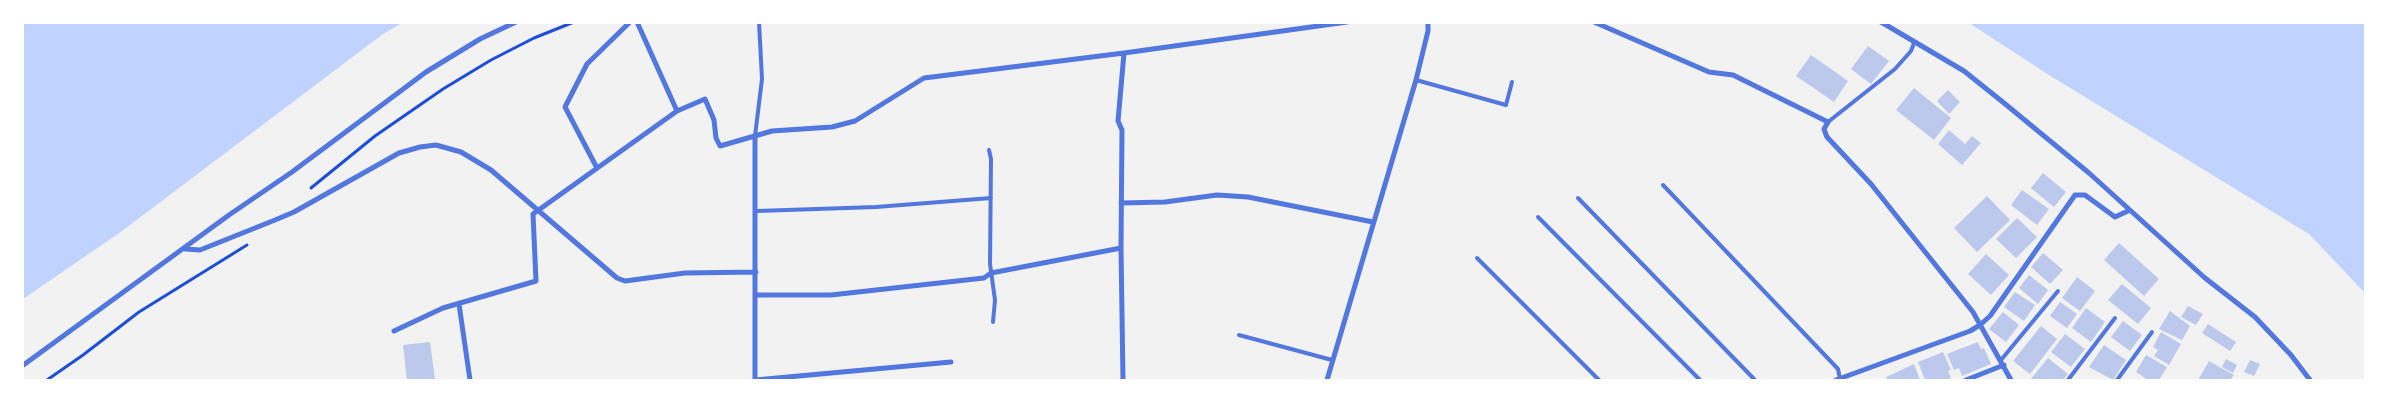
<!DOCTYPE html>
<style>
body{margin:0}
#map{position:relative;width:2388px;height:403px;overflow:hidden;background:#f2f2f2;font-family:"PT Sans Narrow",sans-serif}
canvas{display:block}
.frame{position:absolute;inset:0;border:24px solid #fff;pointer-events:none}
</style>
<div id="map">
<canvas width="2388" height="403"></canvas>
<div class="frame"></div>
</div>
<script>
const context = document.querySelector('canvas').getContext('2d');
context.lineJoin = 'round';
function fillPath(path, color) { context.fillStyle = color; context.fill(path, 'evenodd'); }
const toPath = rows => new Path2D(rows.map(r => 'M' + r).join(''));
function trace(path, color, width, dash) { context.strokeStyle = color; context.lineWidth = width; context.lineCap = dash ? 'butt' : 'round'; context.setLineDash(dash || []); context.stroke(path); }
fillPath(toPath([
 [23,22,402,22,402,23,383,34,122,231,23,299],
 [1969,23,2365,23,2365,293,2309,234,2049,75]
]), '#bfd3fe');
fillPath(toPath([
 [1868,46,1889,61,1871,84,1851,69],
 [1811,55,1848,81,1834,102,1796,76],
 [1914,88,1951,118,1934,140,1896,110],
 [1948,90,1960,102,1949,114,1937,101],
 [1949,130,1965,144,1972,136,1981,143,1962,165,1938,144],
 [2043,173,2066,192,2054,207,2031,188],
 [2022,190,2049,209,2037,225,2011,205],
 [1987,196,2010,220,1977,252,1954,228],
 [2017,218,2037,237,2016,258,1996,239],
 [2119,243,2159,279,2144,296,2104,260],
 [2043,253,2063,270,2050,284,2031,267],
 [1986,254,2009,275,1991,295,1968,274],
 [2029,275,2048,290,2038,304,2019,288],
 [2077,277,2095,291,2080,311,2062,298],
 [2122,284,2151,308,2138,324,2108,300],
 [2015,292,2035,305,2024,321,2004,307],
 [2060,302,2077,314,2067,328,2050,316],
 [2188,306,2203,314,2196,325,2181,317],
 [2086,308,2105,322,2091,342,2072,328],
 [2170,311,2190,326,2182,340,2159,329],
 [2003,312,2019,325,2006,342,1989,329],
 [2123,321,2142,335,2130,351,2111,337],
 [2208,324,2236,342,2230,351,2202,333],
 [2041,326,2057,339,2030,374,2013,361],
 [2161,332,2181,344,2169,365,2154,356,2158,350,2153,347],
 [2065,334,2085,349,2071,367,2051,352],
 [430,342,435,380,407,380,403,345],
 [1978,342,1981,349,1984,348,1991,364,1962,376,1959,368,1954,370,1947,354],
 [2104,345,2126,360,2113,380,2089,367],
 [1943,352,1951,370,1948,371,1951,378,1945,380,1925,380,1918,362],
 [2146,355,2167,367,2159,380,2148,380,2136,372],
 [2048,358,2068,374,2063,380,2030,380],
 [2226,359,2237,365,2233,373,2222,367],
 [2250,360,2260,364,2254,376,2244,372],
 [2209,361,2234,375,2230,380,2198,380],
 [1914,364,1920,380,1888,380,1886,377]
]), '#bdc9ec');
trace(toPath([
 [311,188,375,136,443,89,491,60,534,38,574,22],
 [47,380,83,355,139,312,247,245]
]), '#1d4ed8', 3);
trace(toPath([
 [1416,80,1506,105,1512,82],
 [1828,122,1895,69,1911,51,1914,43],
 [755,136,762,79,759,22],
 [989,150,991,159,990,264,995,300,993,322],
 [1663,185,1838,369,1840,379],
 [1578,198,1755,380],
 [757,211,876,207,991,198],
 [1538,217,1700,380],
 [1477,258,1599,380],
 [1239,335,1332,360],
 [2001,360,2058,291],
 [2068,380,2115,318],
 [2117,380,2152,332]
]), '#5277de', 4);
trace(toPath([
 [637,22,677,111],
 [1594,22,1709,72,1733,75,1828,122,1824,129,1827,137,1871,184,1973,312,2011,380],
 [1881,22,1964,71,2004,103,2089,173,2205,278,2255,317,2291,355,2310,380],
 [597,168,565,107,587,64,630,22],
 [1121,203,1165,202,1217,195,1248,197,1373,222],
 [1121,248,1123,380],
 [185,249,200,250,275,220,294,212,399,153,420,147,436,145,461,152,491,170,617,278,625,281,685,273,756,272],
 [755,295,831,295,984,278,991,273,1121,248,1122,130,1118,121,1124,53,1347,22],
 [459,304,470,380],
 [394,331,443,308,536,281,533,214,677,111,705,99,714,120,716,138,720,146,772,131,832,127,855,121,924,78,1124,53],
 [22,366,229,215,292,172,426,72,480,39,516,22],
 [755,380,755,136],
 [755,380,951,362],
 [1327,380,1416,80,1428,31,1428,22],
 [1836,380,1970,331,1980,325,1990,316,2075,195,2085,195,2115,217,2130,210],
 [1966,380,2004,365]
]), '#5277de', 5);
</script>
